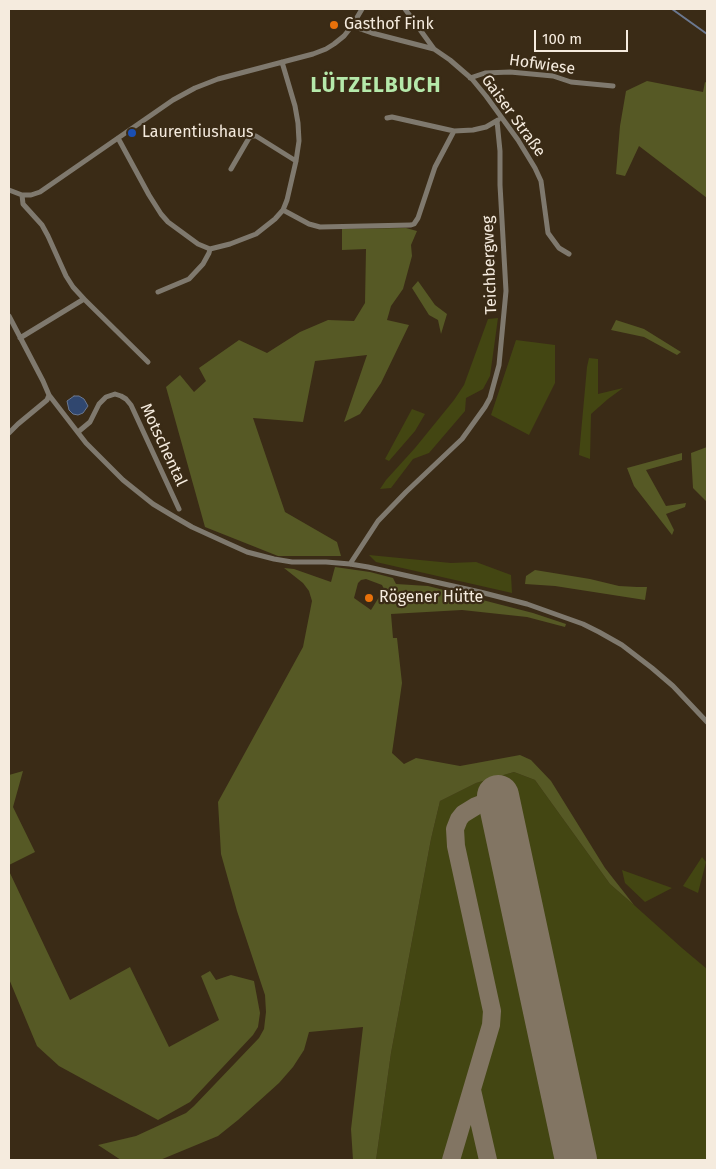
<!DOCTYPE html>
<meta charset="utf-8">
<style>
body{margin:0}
#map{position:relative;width:716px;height:1169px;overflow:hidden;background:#3a2b16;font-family:"Fira Sans",sans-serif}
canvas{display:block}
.frame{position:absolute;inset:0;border:10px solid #f5ebde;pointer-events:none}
.scale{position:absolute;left:534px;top:30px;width:94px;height:22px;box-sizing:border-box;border:2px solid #f5ebde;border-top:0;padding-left:6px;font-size:15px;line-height:18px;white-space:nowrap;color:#f5ebde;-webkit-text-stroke:4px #3a2b16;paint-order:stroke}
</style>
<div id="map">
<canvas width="716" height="1169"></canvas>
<div class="frame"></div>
<div class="scale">100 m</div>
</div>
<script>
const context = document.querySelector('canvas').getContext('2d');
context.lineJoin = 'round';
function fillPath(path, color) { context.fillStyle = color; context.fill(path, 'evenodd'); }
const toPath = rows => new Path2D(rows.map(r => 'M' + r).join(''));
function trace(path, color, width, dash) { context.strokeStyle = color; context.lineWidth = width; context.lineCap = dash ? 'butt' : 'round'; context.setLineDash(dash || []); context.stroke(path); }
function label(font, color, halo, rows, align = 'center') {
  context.font = font + ' "Fira Sans",sans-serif'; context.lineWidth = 4.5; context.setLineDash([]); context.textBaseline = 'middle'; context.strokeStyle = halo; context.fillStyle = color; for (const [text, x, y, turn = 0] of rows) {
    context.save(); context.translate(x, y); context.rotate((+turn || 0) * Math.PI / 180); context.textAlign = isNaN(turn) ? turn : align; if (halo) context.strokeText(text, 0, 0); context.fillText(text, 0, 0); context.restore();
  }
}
fillPath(toPath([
 [498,318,490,376,483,389,466,398,465,411,429,453,413,459,391,488,380,489,386,480,415,448,454,400,464,385,488,319],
 [516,340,555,345,555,383,529,435,491,415],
 [589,358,598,359,598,394,623,388,608,399,591,414,590,459,579,455,587,367],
 [412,409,425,414,415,431,389,461,385,459],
 [369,555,451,563,476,562,511,575,512,593,376,562],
 [514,772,535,780,610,884,634,905,682,948,707,969,707,1160,376,1160,391,1053,431,839,440,801,476,783],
 [702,857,706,862,698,893,683,886],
 [622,870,672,888,645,902,625,883]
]), '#434612');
fillPath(toPath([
 [647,81,703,92,705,82,707,83,707,198,639,146,625,176,616,174,620,126,626,91],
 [406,228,417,231,411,245,412,256,403,289,391,306,387,320,409,325,381,383,360,414,344,422,367,355,315,361,303,422,253,418,285,512,337,542,341,556,278,556,205,527,166,387,180,375,194,392,206,381,199,368,239,340,267,353,300,332,328,320,354,321,365,303,366,249,342,250,342,229],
 [418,281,435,305,447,314,441,334,438,320,429,315,412,288],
 [616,320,644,329,681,352,677,355,644,337,611,330],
 [707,447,707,502,693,488,691,453],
 [682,453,682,460,646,470,666,506,686,503,685,507,666,514,674,530,672,535,634,486,627,468],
 [335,567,370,572,393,578,396,584,428,586,533,613,566,624,565,627,527,617,462,610,391,614,393,638,397,638,402,683,392,753,404,764,416,758,460,766,520,755,531,760,551,781,605,868,634,905,610,884,535,780,514,772,476,783,440,801,431,839,391,1053,376,1160,353,1160,351,1129,363,1027,309,1032,304,1050,293,1067,279,1083,238,1120,218,1136,160,1160,121,1160,98,1145,136,1136,186,1113,194,1106,259,1038,264,1029,266,1012,265,995,237,911,221,854,218,802,303,647,312,601,309,591,303,583,284,568,294,569,331,582],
 [366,579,382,585,384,589,371,610,354,598,358,583,361,580],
 [535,570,590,579,619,586,637,587,647,587,645,600,555,586,525,584,526,576],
 [23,771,13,807,35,852,9,865,9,775],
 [9,871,70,1000,130,967,169,1047,219,1020,201,976,210,971,216,980,231,975,254,981,260,1013,258,1027,253,1035,190,1102,158,1120,59,1066,37,1046,9,979]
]), '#565925');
const water = toPath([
 [74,396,79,396,84,399,88,406,83,413,78,415,73,414,69,410,67,401,74,396]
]);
fillPath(water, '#30476f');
trace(water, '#6b7890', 1);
trace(toPath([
 [672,9,707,34]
]), '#6b7890', 2);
trace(toPath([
 [472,1090,488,1160],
 [451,1160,491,1025,492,1011,456,846,455,829,459,819,463,814,476,806,481,804,500,805]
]), '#827563', 18);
trace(toPath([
 [498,796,576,1160]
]), '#827563', 42);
trace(toPath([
 [405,9,434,49,450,60,472,79,486,96,518,140,535,168,541,181,548,233,559,248,569,254],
 [352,26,372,33,434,49],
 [470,78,485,73,510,72,553,76,571,82,613,86],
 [387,118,392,117,454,131],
 [118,138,149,195,161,214,168,222,198,244,210,249,230,244,256,234,275,219,283,210,287,200,296,161,299,141,298,123,295,106,282,62],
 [231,169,249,138,252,136,256,136,296,161],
 [9,190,22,195,31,195,40,192,173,100,195,88,218,79,313,54,326,49,334,44,344,36,352,26,362,9],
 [283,210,309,224,320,227,411,225,414,224,418,218,435,167,454,131,473,130,486,127,498,120],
 [158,292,189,279,203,264,209,253,210,249],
 [84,299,148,362],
 [9,316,43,381,49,395,86,443,123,480,153,504,173,516,192,527,227,543,247,552,274,559,292,562,326,562,350,564,368,567,480,592,527,604,583,624,599,632,622,645,652,668,673,686,707,722],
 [20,338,84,299,73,287,66,276,48,236,42,225,23,204,22,195],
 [78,432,90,422,99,404,106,397,115,394,121,396,126,399,131,405,179,509],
 [9,433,18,424,47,400,49,395],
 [350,564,378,521,406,492,462,439,485,407,490,398,499,365,506,291,500,185,500,151,497,121]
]), '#7f796e', 5);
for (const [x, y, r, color] of [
 [334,25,5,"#e8710a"],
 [132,133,5,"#1a4fb4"],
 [369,598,5,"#e8710a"]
]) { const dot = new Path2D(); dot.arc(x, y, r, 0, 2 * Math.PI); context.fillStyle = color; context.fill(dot); trace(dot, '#3a2b16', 2); }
label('16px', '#f5ebde', '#3a2b16', [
 ["Gasthof Fink",344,25],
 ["Laurentiushaus",142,133],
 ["Rögener Hütte",379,598]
], 'left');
label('16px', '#f5ebde', '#3a2b16', [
 ["Hofwiese",542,65,8],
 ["Gaiser Straße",513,116,54],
 ["Teichbergweg",490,265,-92],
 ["Motschental",163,445,65]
]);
context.letterSpacing = '1px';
label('bold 21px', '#b5e9aa', '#3a2b16', [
 ["LÜTZELBUCH",376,86]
]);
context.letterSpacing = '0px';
</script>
